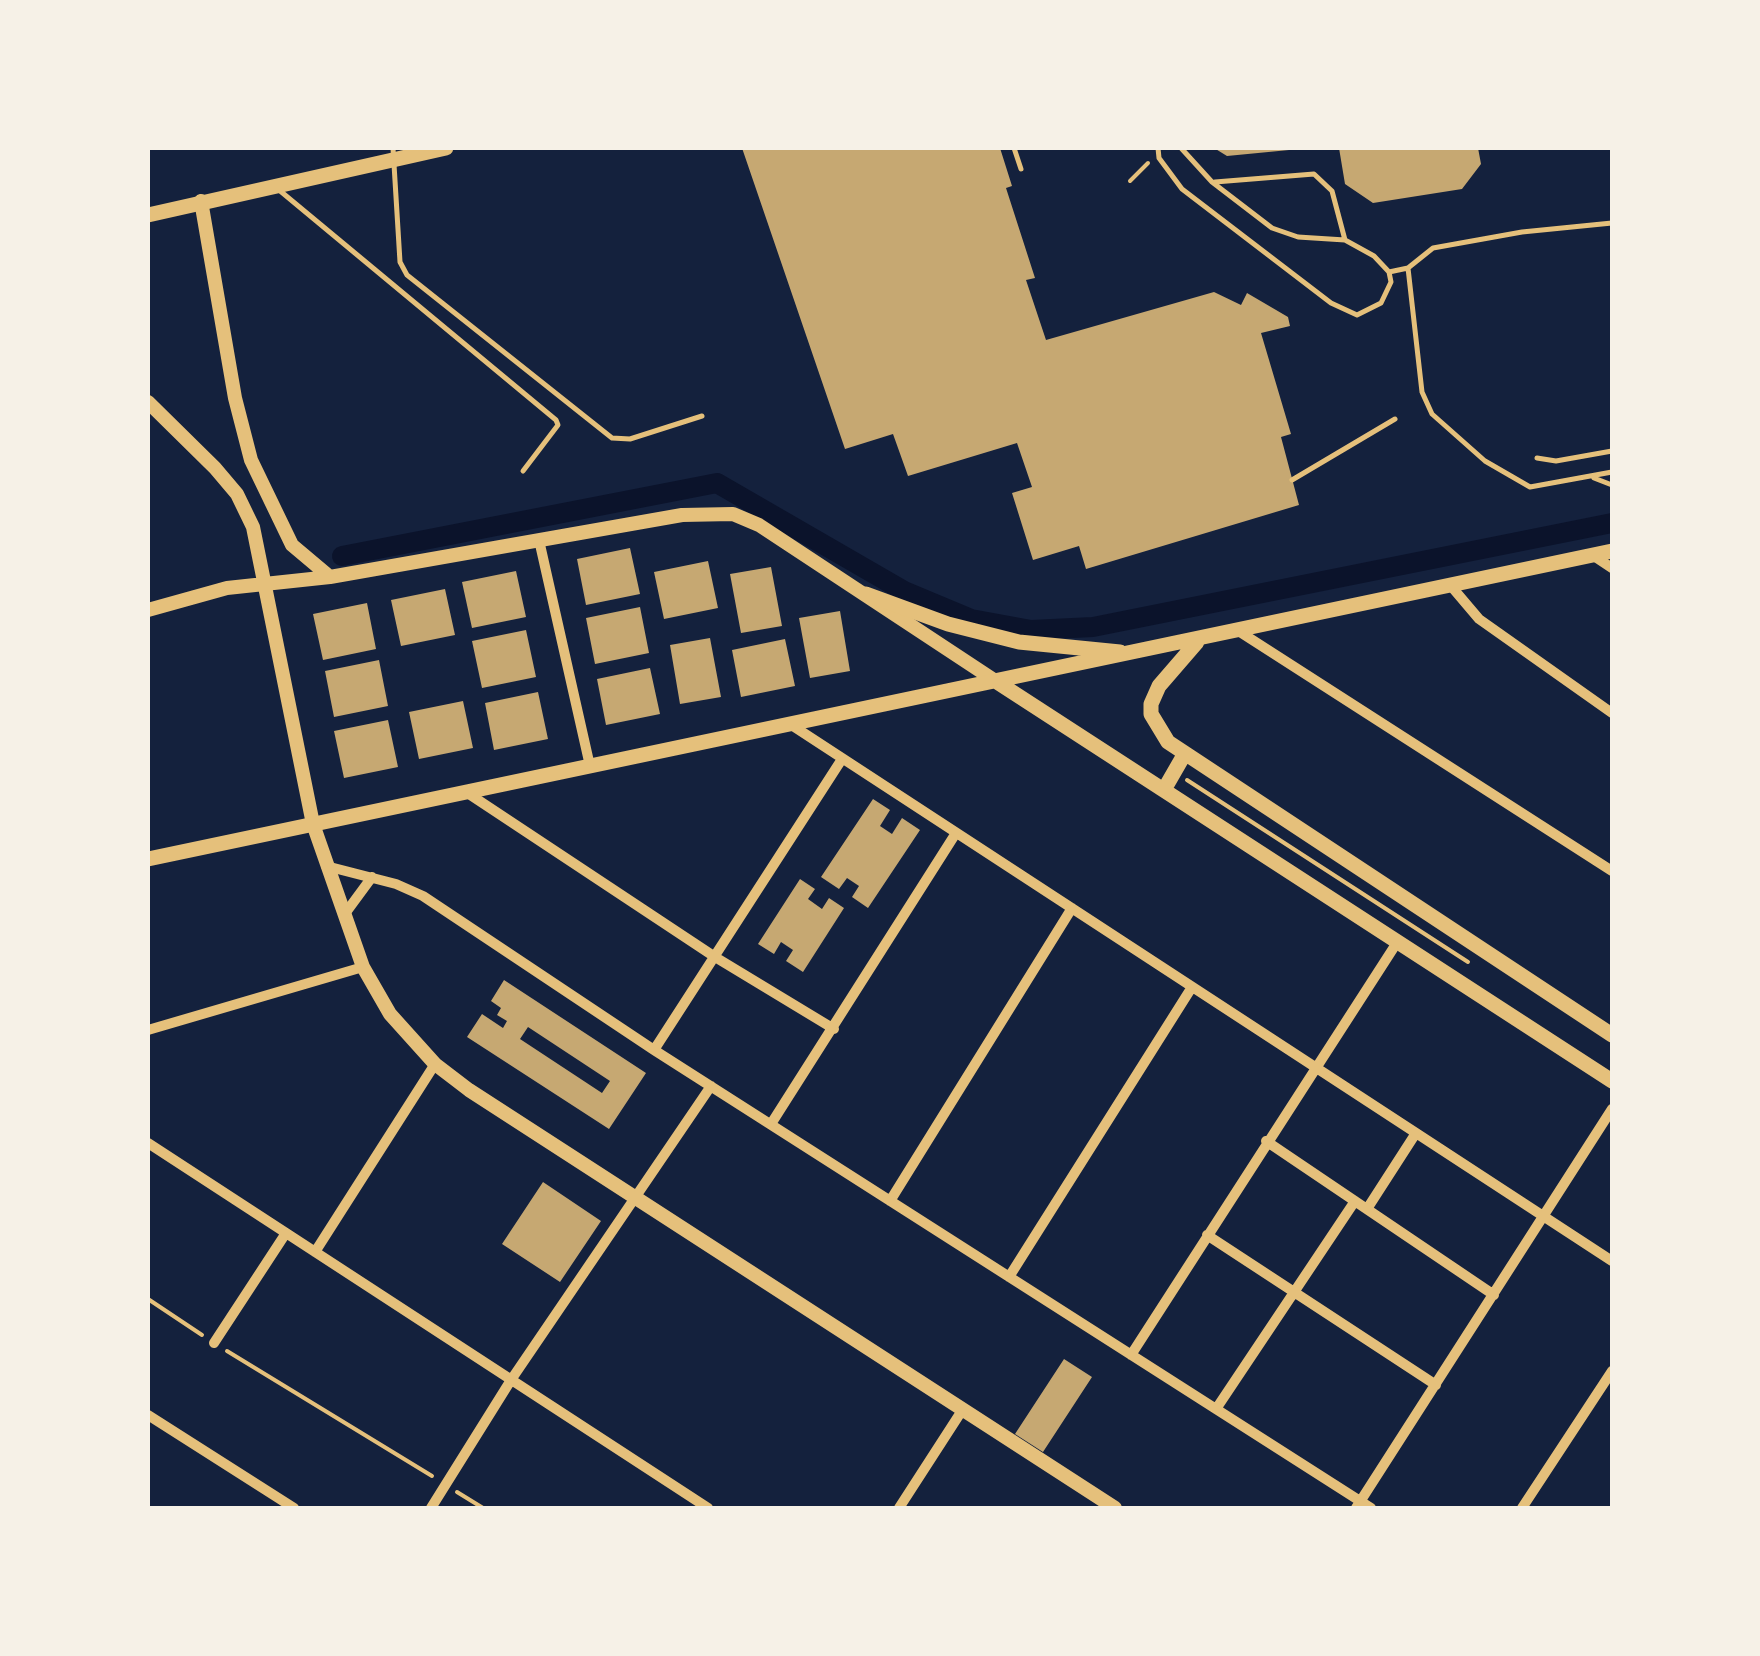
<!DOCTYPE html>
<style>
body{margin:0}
#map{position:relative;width:1760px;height:1656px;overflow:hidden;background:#14213d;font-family:"Source Sans 3",sans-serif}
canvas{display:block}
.frame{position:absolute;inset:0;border:150px solid #f6f1e7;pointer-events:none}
</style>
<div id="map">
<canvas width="1760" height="1656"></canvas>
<div class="frame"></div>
</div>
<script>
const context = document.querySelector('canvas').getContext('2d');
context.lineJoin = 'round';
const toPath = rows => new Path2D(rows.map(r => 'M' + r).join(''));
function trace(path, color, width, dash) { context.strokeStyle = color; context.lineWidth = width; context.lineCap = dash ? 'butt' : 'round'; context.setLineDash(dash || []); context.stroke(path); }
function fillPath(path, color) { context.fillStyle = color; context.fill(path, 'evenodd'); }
trace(toPath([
 [342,556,717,483,904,591,971,619,1031,630,1093,627,1612,523]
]), '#0b132b', 20);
fillPath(toPath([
 [742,148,1000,148,1012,186,1006,188,1035,278,1026,280,1046,340,1214,292,1241,305,1247,293,1288,317,1290,326,1261,333,1291,434,1281,437,1299,505,1086,569,1079,546,1033,560,1012,493,1032,487,1017,443,908,476,893,434,845,449],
 [1214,148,1289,148,1289,150,1227,156],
 [1339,148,1478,148,1481,164,1462,189,1373,203,1345,184],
 [630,548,640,594,586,605,577,559],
 [708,561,718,608,664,619,654,572],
 [771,567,782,626,741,633,730,574],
 [516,571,526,617,472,628,462,582],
 [445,589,455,635,401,646,391,600],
 [367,603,376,649,323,660,313,614],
 [640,607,649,653,595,664,586,618],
 [840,611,850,671,810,678,799,618],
 [526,630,536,677,482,688,472,641],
 [710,638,721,697,680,704,670,645],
 [785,639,795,686,741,697,732,650],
 [379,660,388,706,334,717,325,671],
 [650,668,660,714,606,725,597,679],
 [538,692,548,739,494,750,485,703],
 [463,701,473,748,419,759,409,712],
 [388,720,398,767,344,778,334,731],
 [873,799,890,810,880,826,892,834,902,818,920,830,868,908,852,897,859,886,847,878,839,889,821,877],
 [800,879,815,889,808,899,822,909,829,898,844,908,803,972,786,961,793,950,781,942,774,954,758,944],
 [504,980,646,1073,609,1129,467,1037,482,1014,503,1028,507,1021,497,1015,501,1008,491,1001],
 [528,1027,610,1081,602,1093,520,1039],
 [543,1182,601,1221,560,1282,502,1244],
 [1064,1359,1092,1377,1043,1452,1015,1434]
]), '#c6a872');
trace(toPath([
 [1130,181,1148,163],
 [1187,780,1468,962],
 [148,1299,202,1335],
 [227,1351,432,1476],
 [457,1492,483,1508]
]), '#e5c07b', 4);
trace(toPath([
 [393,148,400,262,407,275,612,438,630,439,702,416],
 [1014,148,1021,169],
 [1158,148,1159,158,1182,189,1331,303,1357,315,1381,303,1391,282,1389,272,1374,256,1345,240,1298,237,1272,228,1212,182,1181,148],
 [1215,182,1314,174,1332,191,1345,240],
 [279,190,556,420,558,425,523,471],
 [1408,268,1422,392,1432,414,1485,461,1530,487,1612,472],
 [1389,272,1408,268,1433,248,1522,232,1612,223],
 [1537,458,1556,461,1612,451],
 [1594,478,1612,485],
 [1292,480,1395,419]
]), '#e5c07b', 5);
trace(toPath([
 [539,540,590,766],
 [1594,556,1612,568],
 [1451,586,1479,619,1612,713],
 [1240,632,1612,871],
 [793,726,1612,1261],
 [466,792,715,957,834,1029],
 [326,866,396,884,423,896,654,1050,1371,1508],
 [344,915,372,877],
 [148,1030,363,967],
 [654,1050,842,759],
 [771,1124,956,833],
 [1266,1141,1494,1295],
 [148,1143,708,1508],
 [890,1201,1072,908],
 [1367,1209,1416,1133],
 [1207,1235,1436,1385],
 [315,1252,435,1064],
 [1009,1277,1192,987],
 [214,1343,286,1233],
 [1131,1355,1398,941],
 [1216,1409,1355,1201],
 [148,1415,294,1508],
 [431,1508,511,1380,711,1086],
 [899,1508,963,1409],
 [1356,1508,1612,1109],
 [1522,1508,1612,1371]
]), '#e5c07b', 10);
trace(toPath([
 [201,201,235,398,251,460,292,545,330,577],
 [148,402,215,468,237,494,253,527,313,824,363,967,390,1014,435,1064,469,1090,1115,1508],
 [148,610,227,588,330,577,682,515,733,514,759,525,997,682]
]), '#e5c07b', 14);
trace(toPath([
 [148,215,446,148],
 [866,594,948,624,1019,642,1120,652],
 [1197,642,1159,686,1151,704,1151,714,1168,742,1612,1035],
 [997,682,1612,1081],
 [1165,788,1184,755],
 [148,859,1612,551]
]), '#e5c07b', 15);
</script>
